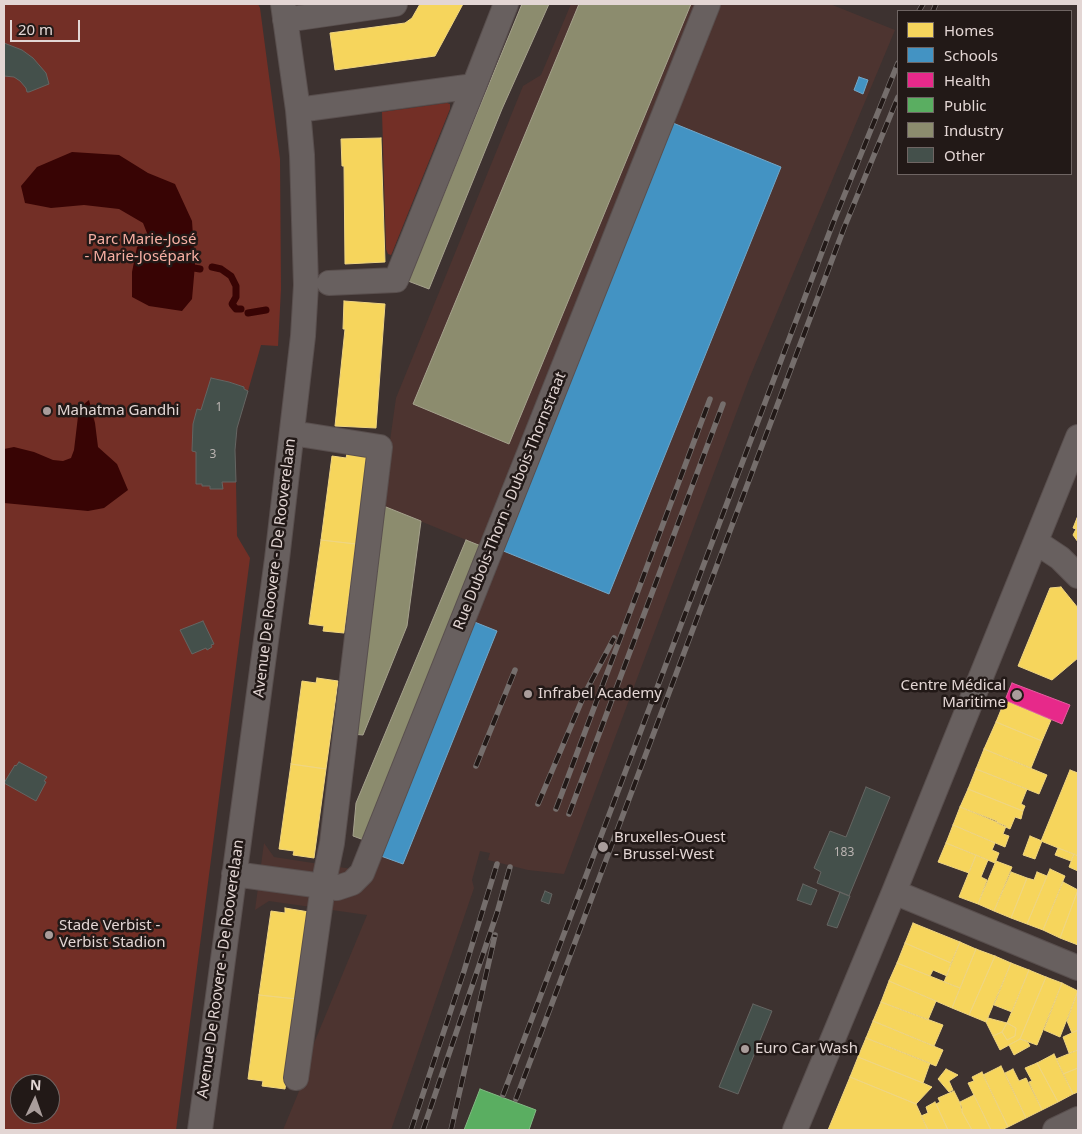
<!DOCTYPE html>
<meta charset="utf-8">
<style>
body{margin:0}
#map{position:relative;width:1082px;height:1134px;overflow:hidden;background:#3d3230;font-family:"Noto Sans",sans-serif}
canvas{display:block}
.frame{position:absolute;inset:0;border:5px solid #e3d6d4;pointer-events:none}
.legend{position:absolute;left:897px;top:10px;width:175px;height:165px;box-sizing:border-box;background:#221917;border:1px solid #6f6563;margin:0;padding:6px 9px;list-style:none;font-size:15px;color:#e3d6d4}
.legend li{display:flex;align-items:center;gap:10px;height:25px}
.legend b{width:25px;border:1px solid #6f6563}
.north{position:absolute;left:10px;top:1074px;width:50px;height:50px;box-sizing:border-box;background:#221917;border:1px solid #6f6563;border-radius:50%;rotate:3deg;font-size:14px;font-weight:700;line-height:20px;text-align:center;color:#e3d6d4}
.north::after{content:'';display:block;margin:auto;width:18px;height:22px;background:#a99d9b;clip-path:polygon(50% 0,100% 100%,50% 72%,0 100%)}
.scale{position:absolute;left:10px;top:20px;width:70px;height:22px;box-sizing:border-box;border:2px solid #e3d6d4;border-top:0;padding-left:6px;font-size:15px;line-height:18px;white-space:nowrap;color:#e3d6d4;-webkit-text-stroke:4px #221917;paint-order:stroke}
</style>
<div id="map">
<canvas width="1082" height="1134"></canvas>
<div class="frame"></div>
<ul class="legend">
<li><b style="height:14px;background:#f6d55c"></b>Homes</li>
<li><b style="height:14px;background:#4393c3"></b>Schools</li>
<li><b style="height:14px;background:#e7298a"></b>Health</li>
<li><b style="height:14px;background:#5aae61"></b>Public</li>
<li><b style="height:14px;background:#8c8c6e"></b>Industry</li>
<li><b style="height:14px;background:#44504b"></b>Other</li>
</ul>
<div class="north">N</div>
<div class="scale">20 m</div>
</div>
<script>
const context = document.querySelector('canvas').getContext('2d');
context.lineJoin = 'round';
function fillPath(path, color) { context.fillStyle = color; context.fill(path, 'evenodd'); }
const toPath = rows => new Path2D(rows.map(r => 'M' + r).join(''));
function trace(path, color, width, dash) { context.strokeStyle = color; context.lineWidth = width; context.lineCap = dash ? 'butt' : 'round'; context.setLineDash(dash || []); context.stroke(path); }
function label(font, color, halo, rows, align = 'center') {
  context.font = font + ' "Noto Sans",sans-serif'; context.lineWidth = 5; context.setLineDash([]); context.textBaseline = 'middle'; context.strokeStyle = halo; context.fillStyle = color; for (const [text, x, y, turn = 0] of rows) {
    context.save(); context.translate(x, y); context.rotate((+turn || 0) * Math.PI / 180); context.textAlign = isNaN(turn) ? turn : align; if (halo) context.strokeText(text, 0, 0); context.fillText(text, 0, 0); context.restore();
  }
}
fillPath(toPath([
 [571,4,830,4,895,30,749,379,564,874,528,870,488,860,490,853,480,851,472,880,474,888,391,1130,283,1130,309,1067,305,1065,367,915,269,901,255,910,264,843,274,857,352,869,486,548,381,505,396,398,523,86,541,75]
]), '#4d3430');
fillPath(toPath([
 [4,4,258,4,260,8,280,159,281,289,278,346,261,345,248,391,244,389,244,387,229,382,211,378,201,410,197,410,193,424,192,451,196,452,196,484,202,484,203,486,210,486,210,489,222,489,222,482,236,482,237,536,250,558,176,1130,4,1130],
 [20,1084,50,1084,50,1114,20,1114],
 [447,103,450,104,450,109,392,253,391,255,388,254,386,249,382,112]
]), '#732f26');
fillPath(toPath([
 [72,152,119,155,148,173,175,184,192,221,195,265,192,299,182,311,149,306,132,297,132,272,137,247,149,238,143,223,119,209,84,205,51,208,25,203,21,186,37,167],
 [89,400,95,423,98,447,117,464,128,490,104,508,88,511,4,503,4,449,14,447,34,452,53,460,63,461,71,458,74,450,79,408]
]), '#380404');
const homes = toPath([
 [420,4,463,4,435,56,335,70,330,33,405,23,412,18,420,4],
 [381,138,385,262,345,264,344,166,342,166,341,139,381,138],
 [344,301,385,304,376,428,335,426,345,329,343,329,344,301],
 [347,454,368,457,356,544,321,540,332,456,346,458,347,454],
 [1077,518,1078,518,1078,542,1073,535,1076,529,1073,528,1077,518],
 [321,540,356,544,344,633,323,631,324,626,309,624,321,540],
 [1061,587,1078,608,1078,658,1052,680,1018,666,1050,588,1061,587],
 [317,678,338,681,326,769,291,764,302,681,316,683,317,678],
 [1005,700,1051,720,1042,741,996,722,1005,700],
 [996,722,1042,741,1031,768,984,749,996,722],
 [984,749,1047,775,1039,794,976,769,984,749],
 [291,764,326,769,314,858,293,855,294,851,279,849,291,764],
 [976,769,1027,789,1021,804,1025,806,1023,811,968,789,976,769],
 [1070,770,1078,773,1078,856,1041,841,1070,770],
 [968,789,1023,811,1021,819,1015,817,1010,829,997,823,997,821,960,807,968,789],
 [960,807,1006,826,1003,834,1009,836,1005,847,953,825,960,807],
 [953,825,995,843,992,850,999,853,995,863,946,843,953,825],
 [1030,836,1042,841,1035,859,1023,855,1030,836],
 [946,843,976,855,969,873,938,862,946,843],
 [1058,848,1074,854,1071,861,1055,855,1058,848],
 [1074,854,1078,856,1078,871,1069,867,1074,854],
 [976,855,988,860,981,877,987,880,978,904,959,897,976,855],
 [996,861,1012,867,994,911,978,904,996,861],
 [1050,869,1065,876,1043,930,1027,924,1050,869],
 [1011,872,1027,878,1011,918,994,911,1011,872],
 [1037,872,1047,876,1027,924,1011,918,1027,878,1034,880,1037,872],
 [1063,882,1078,890,1060,938,1043,930,1063,882],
 [1078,890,1078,945,1060,938,1078,890],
 [285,908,309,912,297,999,259,995,271,911,285,913,285,908],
 [913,923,960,942,951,963,905,943,913,923],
 [960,942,976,949,960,988,944,982,960,942],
 [905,943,951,963,947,976,933,970,930,976,897,963,905,943],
 [976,949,995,956,969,1015,952,1008,976,949],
 [995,956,1011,963,986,1022,969,1015,995,956],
 [897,963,960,988,952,1008,889,981,897,963],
 [1011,963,1029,970,1012,1012,994,1005,1011,963],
 [1029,970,1046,977,1020,1039,1000,1050,993,1036,1002,1032,1007,1040,1015,1036,1016,1028,1007,1023,1029,970],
 [1046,977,1062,983,1037,1045,1020,1039,1046,977],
 [889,981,936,1001,928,1020,881,1002,889,981],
 [1062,983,1078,991,1060,1037,1044,1030,1062,983],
 [1078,991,1078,1030,1072,1033,1067,1021,1078,991],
 [259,995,297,999,285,1089,262,1086,263,1081,248,1079,259,995],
 [881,1002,943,1025,934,1046,873,1021,881,1002],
 [988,1018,1007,1023,1002,1032,993,1036,986,1022,988,1018],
 [873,1021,943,1050,936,1066,866,1038,873,1021],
 [1007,1023,1016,1028,1015,1036,1007,1040,1002,1032,1007,1023],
 [1078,1030,1078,1050,1069,1053,1063,1037,1078,1030],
 [866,1038,930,1063,923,1083,858,1057,866,1038],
 [1020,1039,1027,1041,1030,1046,1014,1055,1009,1045,1020,1039],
 [1078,1050,1078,1068,1063,1074,1056,1059,1078,1050],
 [1054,1054,1073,1094,1058,1102,1037,1063,1054,1054],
 [858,1057,923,1083,932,1087,916,1104,850,1077,858,1057],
 [1037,1063,1058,1102,1042,1110,1029,1082,1032,1081,1025,1068,1037,1063],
 [1001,1066,1026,1118,1008,1127,983,1075,1001,1066],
 [1078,1068,1078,1092,1073,1094,1063,1074,1078,1068],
 [946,1069,958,1075,949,1081,953,1090,949,1092,938,1079,946,1069],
 [1013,1069,1019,1081,1026,1078,1042,1110,1026,1118,1005,1073,1013,1069],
 [982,1072,1008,1127,1001,1130,991,1130,968,1083,974,1081,972,1077,982,1072],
 [850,1077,916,1104,928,1130,828,1130,850,1077],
 [954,1091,962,1107,962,1112,972,1130,948,1130,936,1104,940,1102,938,1098,954,1091],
 [974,1095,991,1130,972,1130,962,1112,960,1102,974,1095],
 [935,1102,936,1104,948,1130,928,1130,921,1116,928,1113,926,1107,935,1102]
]);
fillPath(homes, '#f6d55c');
trace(homes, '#f0d580', 1);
const schools = toPath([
 [859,77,868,80,863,94,854,90,859,77],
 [673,123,781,167,609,594,501,550,673,123],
 [472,621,497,631,403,864,378,855,472,621]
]);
fillPath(schools, '#4393c3');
trace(schools, '#73a7c8', 1);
const health = toPath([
 [1012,683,1070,705,1062,724,1005,700,1012,683]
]);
fillPath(health, '#e7298a');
trace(health, '#e65da0', 1);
const public = toPath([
 [480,1089,536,1110,529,1130,464,1130,480,1089]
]);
fillPath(public, '#5aae61');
trace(public, '#83ba84', 1);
const industry = toPath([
 [522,4,549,4,502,109,429,289,408,281,522,4],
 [579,4,691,4,509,444,413,404,579,4],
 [381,505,421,521,407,626,363,735,351,734,381,505],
 [466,540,486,548,364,840,353,836,356,803,466,540]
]);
fillPath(industry, '#8c8c6e');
trace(industry, '#a6a28d', 1);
trace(toPath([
 [212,267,221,269,231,276,236,286,236,297,232,304,236,309,241,309],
 [194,268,200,269],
 [248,313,266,310]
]), '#380404', 7);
const building = toPath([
 [4,43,22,50,33,58,46,73,49,84,29,92,27,92,26,88,20,81,14,77,4,76,4,43],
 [211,378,229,382,244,387,244,389,248,391,237,428,235,450,236,482,222,482,223,489,210,489,210,486,202,486,202,484,196,484,196,452,192,451,193,424,197,409,201,410,211,378],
 [203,621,214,644,211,645,212,647,207,650,206,648,192,654,180,630,203,621],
 [19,762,47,777,44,781,46,782,36,801,4,783,15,765,16,766,19,762],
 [866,787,890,797,849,896,817,883,821,872,814,868,830,831,846,837,866,787],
 [803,884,817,890,811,905,797,900,803,884],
 [545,891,552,894,549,904,541,901,545,891],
 [840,892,850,896,837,928,827,925,840,892],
 [753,1004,772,1011,738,1094,719,1087,753,1004]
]);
fillPath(building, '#44504b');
trace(building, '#656562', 1);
const minor = toPath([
 [285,20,395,4],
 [298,110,474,86,506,4],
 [329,283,396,280,474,86],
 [292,433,380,447,332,843,323,886,296,1078],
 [1036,542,1060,558,1078,576],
 [234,874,337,888,352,883,362,873,708,4],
 [894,892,1078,968],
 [200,1130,277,559,303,336,306,285,302,155,298,110,283,4],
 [795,1130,894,892,1078,437],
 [1055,1130,1078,1119]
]);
trace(minor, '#594f4e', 26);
trace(minor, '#68605f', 24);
const rail = toPath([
 [919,11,923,4],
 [933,11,936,4],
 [476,766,515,670],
 [538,804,585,693,614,638],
 [556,809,710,399],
 [569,814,723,404],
 [503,1095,833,223,898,63],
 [516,1099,844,228,898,97],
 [411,1130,464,971,497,864],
 [423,1130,497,913,510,867],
 [451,1130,495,935]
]);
trace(rail, '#756e6c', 5.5);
trace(rail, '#221917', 4, [11]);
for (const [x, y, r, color] of [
 [47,411,5,"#a99d9b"],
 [528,694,5,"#a99d9b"],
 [1017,695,6,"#a99d9b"],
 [603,847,6,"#a99d9b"],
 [49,935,5,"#a99d9b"],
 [745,1049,5,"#a99d9b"]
]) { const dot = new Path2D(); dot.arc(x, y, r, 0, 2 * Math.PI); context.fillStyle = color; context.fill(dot); trace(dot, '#221917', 2); }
label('12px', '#bbb4b2', null, [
 ["1",219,408],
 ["3",213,455],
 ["183",844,853]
]);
label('15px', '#f7afa3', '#221917', [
 ["Parc Marie-José",142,240],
 ["- Marie-Josépark",142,257]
]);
label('15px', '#e3d6d4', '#221917', [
 ["Mahatma Gandhi",57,411],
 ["Centre Médical",1006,686,"right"],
 ["Maritime",1006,703,"right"],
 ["Infrabel Academy",538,694],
 ["Bruxelles-Ouest",614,838],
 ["- Brussel-West",614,855],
 ["Stade Verbist -",59,926],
 ["Verbist Stadion",59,943],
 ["Euro Car Wash",755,1049]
], 'left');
label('15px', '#e3d6d4', '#221917', [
 ["Rue Dubois-Thorn - Dubois-Thornstraat",510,501,-68],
 ["Avenue De Roovere - De Rooverelaan",275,568,-83],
 ["Avenue De Roovere - De Rooverelaan",221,969,-82]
]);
</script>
